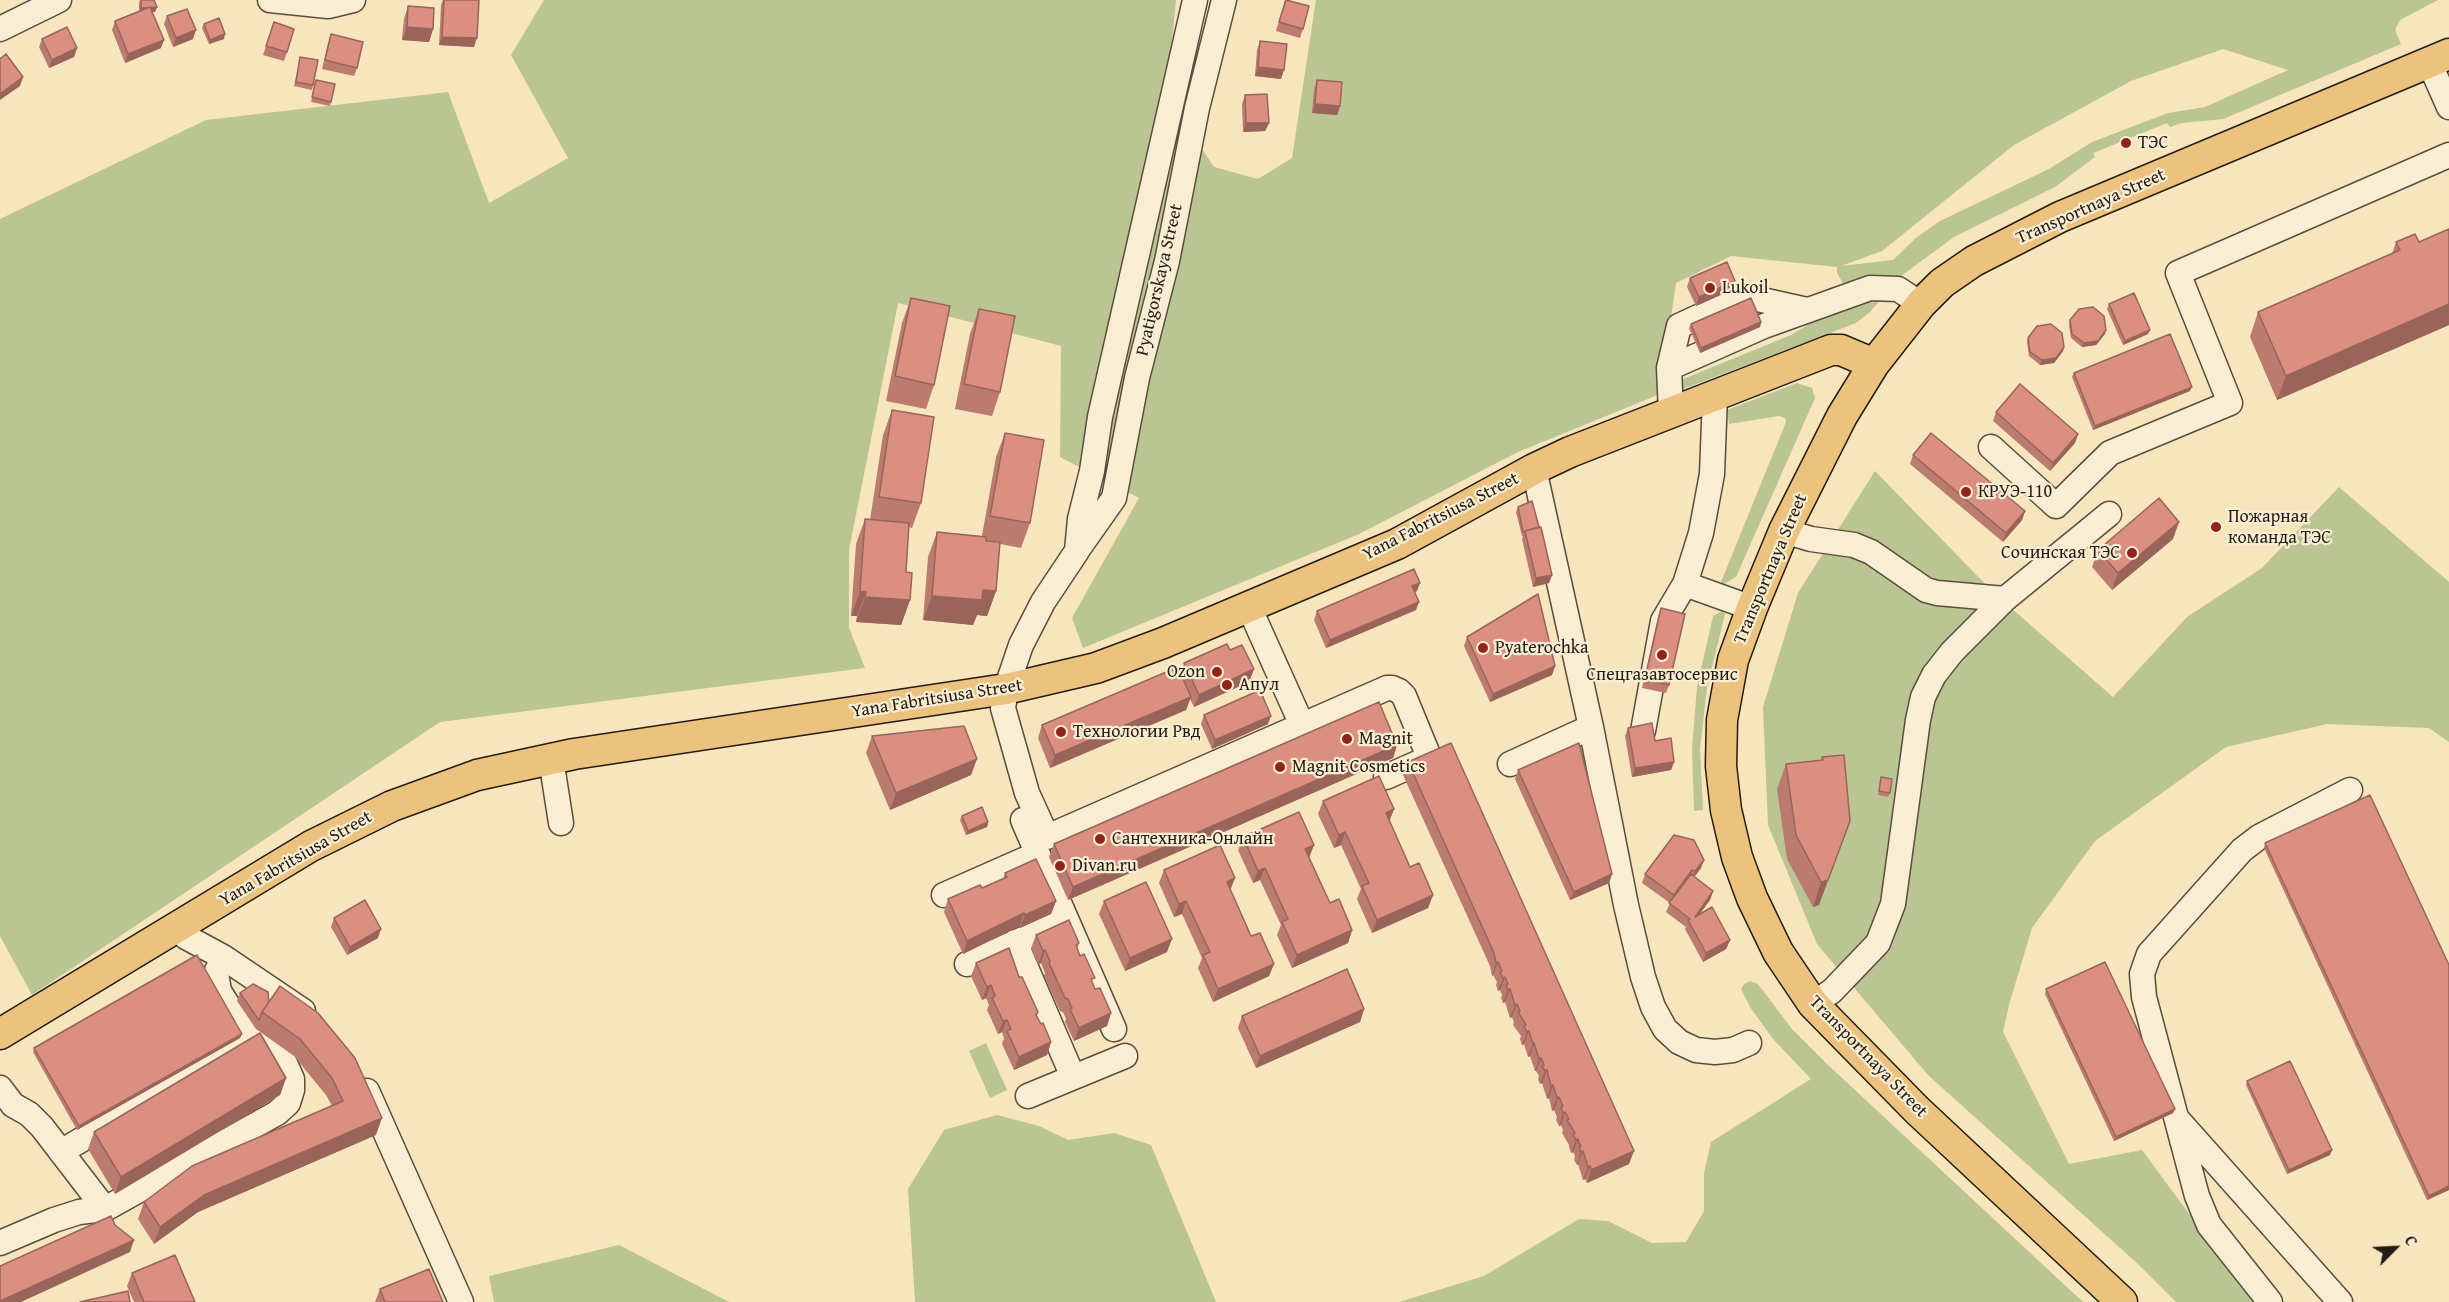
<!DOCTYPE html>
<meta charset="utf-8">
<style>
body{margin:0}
#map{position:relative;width:2449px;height:1302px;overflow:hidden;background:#f6e5bd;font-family:"Gentium Book Plus",serif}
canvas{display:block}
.north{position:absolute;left:2365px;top:1218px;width:60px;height:60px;-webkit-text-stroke:4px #f9eed4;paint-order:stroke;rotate:66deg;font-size:16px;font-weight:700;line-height:24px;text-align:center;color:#251c12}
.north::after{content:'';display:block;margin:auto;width:21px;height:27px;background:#251c12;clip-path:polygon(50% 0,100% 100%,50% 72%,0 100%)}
</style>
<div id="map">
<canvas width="2449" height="1302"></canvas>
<div class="north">С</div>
</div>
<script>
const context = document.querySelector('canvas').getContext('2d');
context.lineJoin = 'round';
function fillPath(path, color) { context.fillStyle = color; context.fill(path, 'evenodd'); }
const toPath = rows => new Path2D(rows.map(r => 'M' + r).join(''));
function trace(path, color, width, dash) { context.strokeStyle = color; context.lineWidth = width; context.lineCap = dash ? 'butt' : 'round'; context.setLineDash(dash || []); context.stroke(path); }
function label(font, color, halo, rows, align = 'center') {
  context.font = font + ' "Gentium Book Plus",serif'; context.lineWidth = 4.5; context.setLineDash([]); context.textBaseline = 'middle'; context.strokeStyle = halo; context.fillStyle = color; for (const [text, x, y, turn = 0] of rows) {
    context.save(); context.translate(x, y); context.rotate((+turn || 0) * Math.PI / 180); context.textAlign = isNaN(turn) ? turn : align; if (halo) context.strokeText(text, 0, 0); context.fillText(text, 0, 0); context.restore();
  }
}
fillPath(toPath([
 [544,0,1176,0,1171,51,1178,113,1214,167,1258,179,1292,158,1316,0,2438,0,2400,20,2395,30,2401,44,2223,119,2182,123,2170,127,2167,123,2093,153,2095,157,2055,187,1954,237,1897,279,1847,290,1837,273,1837,267,1731,256,1676,283,1661,388,1791,335,1839,306,1882,298,1870,312,1856,323,1665,396,1660,394,1518,452,1359,534,1083,648,1072,618,1139,498,1060,457,1061,346,898,303,849,550,849,628,865,668,440,722,32,995,0,936,0,219,206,120,448,92,489,203,568,158,511,55],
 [2223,49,2288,70,2205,107,2168,113,2092,142,2049,169,1940,221,1917,237,1893,260,1841,266,1882,251,2014,145,2131,81],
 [1797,383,1812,388,1815,398,1736,577,1719,587,1786,422,1785,418,1779,416,1729,424,1727,410],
 [1875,471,1995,594,2113,697,2187,617,2262,568,2339,487,2449,582,2449,742,2429,728,2327,724,2226,747,2095,841,2032,928,2009,1005,2003,1032,2069,1164,2142,1150,2254,1302,2176,1302,2139,1265,1928,1075,1817,944,1768,825,1763,707,1798,593],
 [1722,611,1725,614,1707,688,1700,749,1703,810,1694,811,1692,749,1697,687,1713,616],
 [1750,981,1758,984,1792,1029,1827,1064,2083,1302,1399,1302,1484,1276,1579,1219,1608,1221,1652,1243,1686,1242,1704,1211,1704,1173,1711,1142,1811,1079,1773,1039,1750,1007,1741,989,1744,984],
 [986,1043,1007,1090,990,1098,969,1051],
 [997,1115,1039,1126,1068,1140,1114,1133,1151,1145,1216,1302,915,1302,908,1189,944,1130],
 [619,1245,729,1302,494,1302,489,1276]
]), '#bac593');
const minor = toPath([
 [270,0,328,6,353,0],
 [1195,0,1100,417,1092,471,1080,519,1077,551,1043,602,1021,645,1006,689,1003,708,1027,793,1047,837,1387,688,1392,688,1399,691,1404,696,1427,752,1425,758,1420,762,1386,777],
 [0,29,59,0],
 [2429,62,2449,107],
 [1669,368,1679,326,1744,296,1807,310],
 [1671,413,1669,368,1764,326,1870,288,1898,289,1921,304],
 [1991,447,2056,506,2110,453,2230,403,2178,273,2449,155],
 [1534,469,1591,727,1626,905,1643,977,1653,1007,1665,1029,1679,1042,1696,1050,1715,1052,1733,1050,1749,1043],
 [1784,531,1811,539,1854,545,1871,552,1926,590,1937,593,2005,599,2109,514],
 [1078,549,1114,498,1137,378,1167,261,1197,108,1224,0],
 [1685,584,1752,608],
 [1249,607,1302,725],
 [1643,731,1663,621,1685,584,1701,533,1712,474,1715,396],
 [551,759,561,823],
 [1510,764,1591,727],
 [1023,820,1114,1029],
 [944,895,1037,854],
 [179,927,186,937,223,957,303,1011],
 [1015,942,1073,1077],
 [967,964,1066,920],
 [1813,1004,1832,991,1878,943,1893,904,1918,720,1923,697,1934,675,1952,652,2005,599],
 [0,1088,13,1105,29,1114,42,1127,105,1209],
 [367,1091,461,1302],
 [1028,1096,1125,1056],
 [2178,1120,2340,1302],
 [61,1152,249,1039],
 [0,1243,54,1220,79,1212,105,1209,277,1113,288,1103,292,1090,292,1079,284,1061,277,1051,267,1044,249,1039,219,991,216,973,223,957],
 [2270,1302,2209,1225,2197,1196,2144,997,2142,974,2149,954,2242,850,2259,837,2350,790]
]);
const major = toPath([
 [0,1034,311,846,392,806,477,775,574,754,1006,689,1096,668,1163,643,1397,544,1534,469,1570,452,1831,350,1841,350,1874,364],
 [2122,1302,1917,1110,1813,1004,1778,952,1752,898,1737,857,1726,810,1721,766,1722,720,1733,660,1752,608,1784,531,1842,416,1874,364,1921,304,1942,283,1974,261,2060,217,2449,54]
]);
trace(minor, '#594e3d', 27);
trace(major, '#251c12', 33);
trace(minor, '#f9eed4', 24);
trace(major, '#ebc27e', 30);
fillPath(toPath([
 [140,0,154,0,157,7,155,12,152,12,161,48,125,63,112,30,115,21,139,11,139,3],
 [443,0,479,0,474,47,439,45,441,5],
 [1285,0,1303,29,1300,38,1276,31],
 [408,6,433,29,429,42,402,40,404,19],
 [167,16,193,39,173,47,164,24],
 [274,22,287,52,284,61,263,55],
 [204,24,224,39,209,44,202,28],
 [331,34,357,68,354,76,322,69,328,43],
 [42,39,77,48,74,57,49,68,39,47],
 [1260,41,1281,79,1255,76,1257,50],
 [300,57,313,85,312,90,294,86],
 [316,80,331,102,330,106,311,102],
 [1317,80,1340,106,1337,115,1312,113,1314,89],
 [1245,95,1269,123,1265,131,1243,132,1242,104],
 [2449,229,2449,325,2277,400,2250,337,2258,312,2392,254,2396,242,2419,242],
 [1690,278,1732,290,1696,306,1687,287],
 [911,298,934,385,926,409,886,401,902,323],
 [2109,304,2148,334,2123,345,2107,309],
 [979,309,1000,392,992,416,955,409,970,334],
 [2070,320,2105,334,2096,345,2082,347,2071,338,2069,325],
 [1761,322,1760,327,1700,353,1689,328,1691,324],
 [2028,338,2064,347,2063,351,2054,363,2040,365,2029,356,2027,342],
 [2074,373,2190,391,2093,430,2072,377],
 [892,410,921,503,912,528,909,527,906,572,910,600,901,625,856,622,857,616,851,616,856,544,865,519,870,520,883,435],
 [1996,412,2078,434,2075,443,2050,471,1993,421],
 [1005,433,1030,523,1021,548,1000,544,996,591,987,616,977,615,973,625,923,620,928,557,937,532,982,536,996,457],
 [1913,455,2025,511,2022,520,2003,542,1910,464],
 [1518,507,1539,527,1552,575,1549,583,1533,587,1522,539,1523,536,1522,536,1516,512],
 [2173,539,2112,590,2092,567,2098,550],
 [1417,591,1415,592,1416,610,1326,648,1314,620,1317,611],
 [1661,608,1669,685,1666,693,1642,688,1658,617],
 [1467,637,1555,666,1552,675,1490,702,1464,646],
 [1230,650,1254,669,1249,682,1194,707,1190,699,1186,710,1050,768,1038,738,1042,725,1181,673,1184,663],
 [1204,715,1268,724,1212,749,1201,724],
 [1628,728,1655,741,1674,762,1671,770,1632,777,1625,736],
 [872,736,971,775,890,810,866,753],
 [1397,745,1393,758,1068,900,1049,857,1054,844],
 [1844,755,1819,905,1813,907,1787,859,1777,789,1786,764,1821,760,1822,757],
 [1408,762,1629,1164,1587,1183,1585,1179,1583,1180,1578,1164,1577,1165,1574,1160,1575,1156,1573,1152,1571,1153,1569,1147,1569,1145,1562,1133,1563,1130,1561,1125,1559,1126,1556,1120,1557,1117,1554,1110,1552,1111,1549,1098,1547,1099,1542,1083,1540,1084,1538,1079,1539,1076,1536,1071,1535,1071,1530,1056,1528,1057,1524,1044,1522,1045,1520,1039,1521,1036,1513,1025,1514,1022,1512,1017,1510,1018,1505,1002,1503,1003,1501,998,1502,995,1500,990,1498,991,1496,985,1497,982,1493,975,1492,976,1490,966,1403,775],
 [1518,770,1612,874,1609,883,1570,900,1515,779],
 [1881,777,1890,793,1888,797,1878,795],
 [1323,801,1394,809,1389,821,1410,867,1433,895,1428,908,1372,933,1357,899,1361,889,1341,845,1334,848,1318,814],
 [962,816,988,822,987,827,966,835,960,820],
 [1243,837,1309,857,1330,903,1352,930,1348,943,1292,968,1277,935,1281,925,1260,880,1253,883,1238,850],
 [2265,843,2449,1190,2427,1200,2264,848],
 [1701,868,1694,877,1713,891,1710,900,1700,914,1730,940,1726,949,1703,962,1685,929,1686,927,1666,912,1670,903,1642,883,1645,874],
 [1164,870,1230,890,1251,936,1274,964,1269,976,1213,1002,1198,968,1202,958,1182,914,1174,917,1159,883],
 [1005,873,1056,901,1051,914,1020,928,1020,926,963,954,944,912,948,899,982,888,1003,879],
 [1104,901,1167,952,1125,971,1099,914],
 [334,918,378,938,347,955,331,927],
 [1036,935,1079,943,1077,949,1095,989,1111,1013,1107,1026,1074,1041,1065,1022,1066,1019,1063,1012,1060,1011,1044,976,1045,973,1041,963,1038,964,1031,948],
 [976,963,1019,977,1041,1024,1051,1042,1047,1055,1014,1070,1002,1044,1004,1038,1002,1032,998,1034,987,1010,989,1005,986,998,982,1000,971,976],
 [280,986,376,1135,198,1212,154,1244,138,1219,144,1202,332,1106,326,1095,294,1056,256,1029,237,1001,240,993,269,1002],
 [2046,989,2175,1109,2173,1113,2114,1141,2045,994],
 [1364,1009,1360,1022,1256,1068,1238,1028,1242,1016],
 [240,1038,77,1130,33,1052,34,1048],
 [286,1078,280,1095,115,1194,88,1149,94,1132],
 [2247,1081,2330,1155,2287,1174,2246,1085],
 [132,1273,195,1302,134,1302,127,1286],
 [380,1289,443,1302,375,1302]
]), '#bb7b6e');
fillPath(toPath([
 [157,7,155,12,139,12,141,8],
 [407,27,433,29,429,42,402,40],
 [196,30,193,39,173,47,176,38],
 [225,34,224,39,209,44,210,40],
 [442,37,477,38,474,47,439,45],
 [164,40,161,48,125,63,128,54],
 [77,48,74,57,49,68,52,60],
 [1258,67,1284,70,1281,79,1255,76],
 [23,77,20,86,0,100,0,94],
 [1315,104,1340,106,1337,115,1312,113],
 [1246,123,1269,123,1265,131,1243,132],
 [1735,281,1732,290,1696,306,1699,297],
 [2449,304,2449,325,2277,400,2286,376],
 [1761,322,1760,327,1700,353,1701,348],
 [2106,330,2105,334,2096,345,2082,347,2084,343],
 [2150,330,2148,334,2123,345,2125,341],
 [2064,347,2063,351,2054,363,2040,365,2042,360],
 [2192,387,2190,391,2093,430,2095,426],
 [2078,434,2075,443,2050,471,2053,463],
 [2025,511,2022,520,2003,542,2006,533],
 [2179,522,2173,539,2112,590,2118,573],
 [1552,575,1549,583,1533,587,1536,578],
 [1420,583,1417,591,1409,595,1412,586],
 [983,590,996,591,987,616,977,615,973,625,923,620,932,596],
 [860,592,866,592,857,616,851,616],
 [865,597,910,600,901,625,856,622],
 [1419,602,1416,610,1326,648,1330,640],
 [1555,666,1552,675,1490,702,1493,694],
 [1254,669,1249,682,1194,707,1199,695],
 [1191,697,1186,710,1050,768,1055,755],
 [1271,716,1268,724,1212,749,1215,740],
 [1397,745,1393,758,1068,900,1073,887],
 [977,759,971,775,890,810,896,793],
 [1674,762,1671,770,1632,777,1635,768],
 [1394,809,1389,822,1386,813],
 [1850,821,1819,905,1813,907,1821,882],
 [988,822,987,827,966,835,968,831],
 [1345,832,1341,845,1334,848,1339,835],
 [1314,845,1309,858,1305,849],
 [1704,860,1701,868,1692,880,1695,871],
 [1265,868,1260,880,1253,883,1258,871],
 [1692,870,1689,878,1670,904,1674,895],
 [1612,874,1609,883,1570,900,1574,892],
 [1235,878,1230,891,1227,882],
 [1713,891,1710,900,1691,925,1695,917],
 [1433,895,1428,908,1372,933,1377,920],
 [1056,901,1051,914,1020,928,1025,915],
 [1186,901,1182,914,1174,917,1179,904],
 [1024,913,1020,926,963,954,967,941],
 [381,929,378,938,347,955,350,947],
 [1352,930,1348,943,1292,968,1297,955],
 [1172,939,1167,952,1125,971,1130,958],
 [1730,940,1726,949,1703,962,1706,953],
 [1045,950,1041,963,1038,964,1043,951],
 [1498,962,1493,975,1492,976,1496,963],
 [1274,964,1269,976,1213,1002,1218,989],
 [1505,977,1500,990,1498,991,1503,978],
 [991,985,986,998,982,1000,987,987],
 [1510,989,1505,1002,1503,1003,1508,990],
 [1517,1004,1512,1017,1510,1018,1515,1005],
 [1364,1009,1360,1022,1256,1068,1260,1056],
 [1111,1013,1107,1026,1074,1041,1079,1028],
 [1007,1020,1002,1032,998,1034,1003,1021],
 [1529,1031,1524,1044,1522,1045,1527,1032],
 [242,1034,240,1038,77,1130,79,1126],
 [1051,1042,1047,1055,1014,1070,1019,1057],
 [1534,1043,1530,1056,1528,1057,1533,1044],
 [1541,1058,1536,1071,1535,1071,1539,1059],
 [1547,1070,1542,1083,1540,1084,1545,1071],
 [286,1078,280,1095,115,1194,121,1177],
 [1553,1085,1549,1098,1547,1099,1551,1086],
 [1559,1097,1554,1110,1552,1111,1557,1098],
 [2175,1109,2173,1113,2114,1141,2116,1137],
 [1565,1112,1561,1125,1559,1126,1563,1113],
 [382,1118,376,1135,198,1212,154,1244,160,1227,204,1195],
 [1578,1139,1573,1152,1571,1153,1576,1140],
 [2332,1150,2330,1155,2287,1174,2289,1170],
 [1583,1151,1578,1164,1577,1165,1581,1152],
 [1634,1151,1629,1164,1587,1183,1591,1170],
 [1590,1166,1585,1179,1583,1180,1588,1167],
 [2449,1186,2449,1190,2427,1200,2429,1196],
 [134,1240,130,1252,21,1302,0,1302,0,1301]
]), '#99645a');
const building = toPath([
 [141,0,154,0,157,7,141,8,141,0],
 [444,0,479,0,477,38,442,37,444,0],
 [1286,0,1309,6,1303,29,1279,22,1286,0],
 [408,6,434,8,433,29,407,27,408,6],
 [150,7,164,40,128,54,115,21,150,7],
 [187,9,196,30,176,38,167,16,187,9],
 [219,18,225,34,210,40,204,24,219,18],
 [274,22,294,29,287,52,266,46,274,22],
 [67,27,77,48,52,60,42,39,67,27],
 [331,34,363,42,357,68,325,60,331,34],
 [1260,41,1287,44,1284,70,1258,67,1260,41],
 [6,54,23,77,0,94,0,59,6,54],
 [300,57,318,60,313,85,296,82,300,57],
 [316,80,335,84,331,102,312,97,316,80],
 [1317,80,1342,82,1340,106,1315,104,1317,80],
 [1267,94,1269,123,1246,123,1245,95,1267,94],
 [2449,229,2449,304,2286,376,2258,312,2400,250,2396,242,2415,234,2419,242,2449,229],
 [1727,262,1735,281,1699,297,1690,278,1727,262],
 [2134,293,2150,330,2125,341,2109,304,2134,293],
 [911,298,950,306,934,385,895,376,911,298],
 [1751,298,1761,322,1701,348,1691,324,1751,298],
 [2093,307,2104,316,2106,330,2098,341,2084,343,2072,334,2070,320,2079,309,2093,307],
 [979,309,1015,316,1000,392,964,384,979,309],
 [2051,324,2062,333,2064,347,2056,358,2042,360,2030,352,2028,338,2037,326,2051,324],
 [2170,334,2192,387,2095,426,2074,373,2170,334],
 [2020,384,2078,434,2053,463,1996,412,2020,384],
 [892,410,934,417,921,503,879,497,892,410],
 [1005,433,1044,440,1030,523,990,516,1005,433],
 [1931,433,2025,511,2006,533,1913,455,1931,433],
 [2159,498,2179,522,2118,573,2098,550,2159,498],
 [1532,501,1539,527,1525,531,1525,532,1523,532,1518,507,1532,501],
 [865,519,909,523,906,572,912,573,910,600,865,597,866,592,860,592,865,519],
 [1541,527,1552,575,1536,578,1525,531,1541,527],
 [937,532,986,537,986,541,1000,542,996,591,983,590,982,600,932,596,937,532],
 [1414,569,1420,583,1412,586,1419,602,1330,640,1317,611,1414,569],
 [1538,594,1555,666,1493,694,1467,637,1538,594],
 [1661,608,1685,614,1669,685,1645,679,1661,608],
 [1227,644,1230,650,1242,645,1254,669,1199,695,1184,663,1227,644],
 [1178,667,1191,697,1055,755,1042,725,1178,667],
 [1260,690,1271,716,1215,740,1204,715,1260,690],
 [1379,702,1397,745,1073,887,1054,844,1379,702],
 [1652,723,1655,741,1671,738,1674,762,1635,768,1628,728,1652,723],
 [964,726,977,759,896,793,872,736,964,726],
 [1451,743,1634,1151,1591,1170,1590,1166,1588,1167,1583,1151,1581,1152,1579,1147,1581,1146,1579,1143,1578,1139,1576,1140,1573,1134,1575,1133,1567,1120,1569,1119,1565,1112,1563,1113,1561,1107,1563,1106,1559,1097,1557,1098,1553,1085,1551,1086,1547,1070,1545,1071,1542,1066,1544,1065,1541,1058,1539,1059,1534,1043,1533,1044,1529,1031,1527,1032,1524,1026,1526,1025,1518,1012,1520,1011,1517,1004,1515,1005,1510,989,1508,990,1506,985,1508,984,1505,977,1503,978,1500,972,1502,971,1498,962,1496,963,1494,953,1408,762,1451,743],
 [1579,743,1612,874,1574,892,1518,770,1579,743],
 [1844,755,1850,821,1828,880,1821,882,1796,835,1786,764,1823,760,1822,757,1844,755],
 [1379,776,1394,809,1386,813,1410,867,1419,863,1433,895,1377,920,1362,886,1369,883,1345,832,1339,835,1323,801,1379,776],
 [1881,777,1892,779,1890,793,1879,791,1881,777],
 [2370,795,2449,965,2449,1186,2429,1196,2265,843,2370,795],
 [982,807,988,822,968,831,962,816,982,807],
 [1299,812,1314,845,1305,849,1330,903,1339,899,1352,930,1297,955,1282,922,1288,919,1265,868,1258,871,1243,837,1299,812],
 [1674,835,1694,840,1704,860,1695,871,1692,870,1674,895,1645,874,1674,835],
 [1220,845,1235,878,1227,882,1251,936,1260,933,1274,964,1218,989,1203,955,1210,952,1186,901,1179,904,1164,870,1220,845],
 [1036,859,1056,901,1025,915,1024,913,967,941,948,899,980,885,982,888,1007,877,1005,873,1036,859],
 [1691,874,1713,891,1695,917,1712,907,1730,940,1706,953,1688,920,1690,919,1669,903,1691,874],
 [1146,882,1172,939,1130,958,1104,901,1146,882],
 [365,900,381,929,350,947,334,918,365,900],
 [1069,920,1079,943,1076,945,1080,956,1084,954,1095,978,1091,979,1095,989,1100,988,1111,1013,1079,1028,1070,1009,1072,1008,1068,999,1065,998,1049,963,1050,961,1045,950,1043,951,1036,935,1069,920],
 [1009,948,1019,977,1022,977,1038,1012,1036,1015,1041,1024,1043,1023,1051,1042,1019,1057,1007,1031,1011,1029,1007,1020,1003,1021,992,998,995,996,991,985,987,987,976,963,1009,948],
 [197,955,242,1034,79,1126,34,1048,197,955],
 [2105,962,2175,1109,2116,1137,2046,989,2105,962],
 [1347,969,1364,1009,1260,1056,1242,1016,1347,969],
 [253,984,268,992,269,1002,262,1012,259,1020,240,993,253,984],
 [280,986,318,1013,355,1058,382,1118,204,1195,160,1227,144,1202,192,1166,343,1101,332,1078,300,1039,262,1012,280,986],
 [260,1033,286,1078,121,1177,94,1132,260,1033],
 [2290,1061,2332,1150,2289,1170,2247,1081,2290,1061],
 [111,1216,115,1225,134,1240,0,1301,0,1266,111,1216],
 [175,1255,195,1302,144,1302,132,1273,175,1255],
 [429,1269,443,1302,385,1302,380,1289,429,1269],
 [128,1291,130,1302,80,1302,128,1291]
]);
fillPath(building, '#da8f80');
trace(building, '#99645a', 1.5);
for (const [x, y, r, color] of [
 [2126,143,6,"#8f2418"],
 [1710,288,6,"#8f2418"],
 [1966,492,6,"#8f2418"],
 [2216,527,6,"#8f2418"],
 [2132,553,6,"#8f2418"],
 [1483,648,6,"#8f2418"],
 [1662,655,6,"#8f2418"],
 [1217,672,6,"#8f2418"],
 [1227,685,6,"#8f2418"],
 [1061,732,6,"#8f2418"],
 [1347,739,6,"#8f2418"],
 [1280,767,6,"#8f2418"],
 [1100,839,6,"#8f2418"],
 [1060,866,6,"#8f2418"]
]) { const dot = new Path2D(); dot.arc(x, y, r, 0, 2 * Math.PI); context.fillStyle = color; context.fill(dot); trace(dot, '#f9eed4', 2); }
label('18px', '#251c12', '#f9eed4', [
 ["ТЭС",2138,143],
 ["Lukoil",1722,288],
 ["КРУЭ-110",1978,492],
 ["Пожарная",2228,517],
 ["команда ТЭС",2228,538],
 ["Сочинская ТЭС",2120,553,"right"],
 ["Pyaterochka",1495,648],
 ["Ozon",1205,672,"right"],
 ["Спецгазавтосервис",1662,675,"center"],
 ["Апул",1239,685],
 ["Технологии Рвд",1073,732],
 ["Magnit",1359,739],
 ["Magnit Cosmetics",1292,767],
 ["Сантехника-Онлайн",1112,839],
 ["Divan.ru",1072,866]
], 'left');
label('18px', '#251c12', '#f9eed4', [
 ["Transportnaya Street",2091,207,-24],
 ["Pyatigorskaya Street",1160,280,-77],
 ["Yana Fabritsiusa Street",1441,517,-27],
 ["Transportnaya Street",1771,569,-67],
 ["Yana Fabritsiusa Street",937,699,-9],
 ["Yana Fabritsiusa Street",296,859,-30],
 ["Transportnaya Street",1868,1057,46]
]);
</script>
